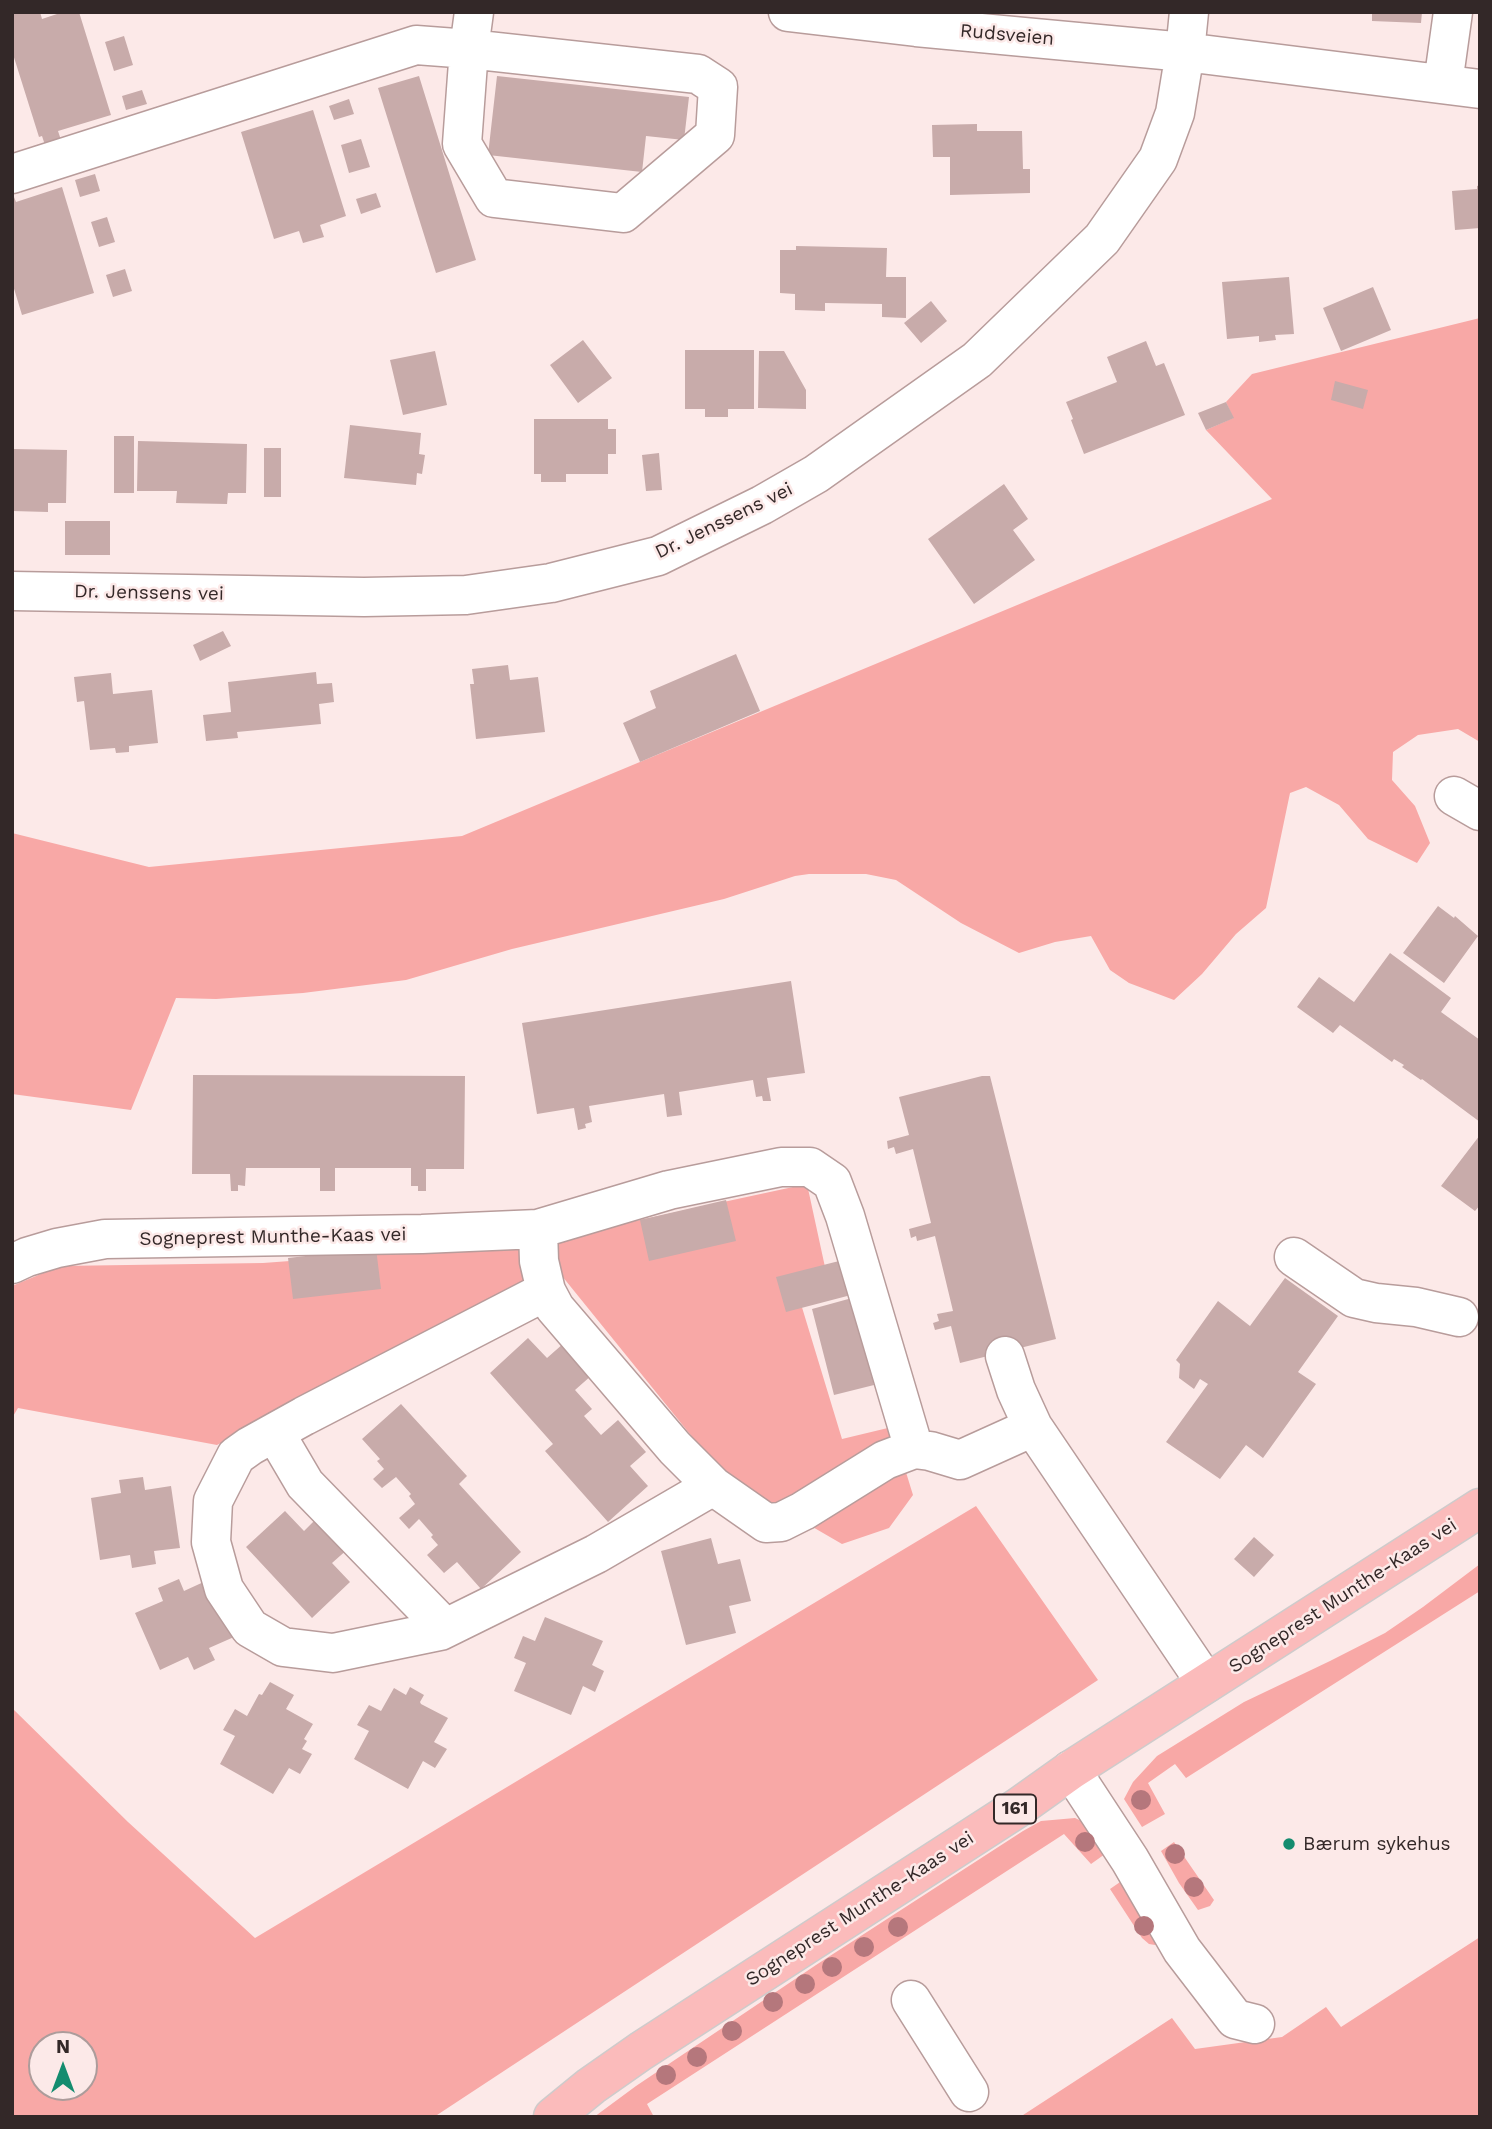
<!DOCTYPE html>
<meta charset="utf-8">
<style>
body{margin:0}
#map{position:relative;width:1492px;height:2129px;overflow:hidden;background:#fce9e8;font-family:"Work Sans",sans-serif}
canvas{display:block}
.frame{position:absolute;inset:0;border:14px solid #332828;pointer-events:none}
.north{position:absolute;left:28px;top:2031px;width:70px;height:70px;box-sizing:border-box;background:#fce9e8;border:2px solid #ac9c9b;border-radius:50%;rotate:0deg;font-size:19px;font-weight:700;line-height:28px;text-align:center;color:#332828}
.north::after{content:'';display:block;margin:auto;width:24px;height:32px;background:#148c6f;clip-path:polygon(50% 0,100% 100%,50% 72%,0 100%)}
</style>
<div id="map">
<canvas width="1492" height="2129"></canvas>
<div class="frame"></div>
<div class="north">N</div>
</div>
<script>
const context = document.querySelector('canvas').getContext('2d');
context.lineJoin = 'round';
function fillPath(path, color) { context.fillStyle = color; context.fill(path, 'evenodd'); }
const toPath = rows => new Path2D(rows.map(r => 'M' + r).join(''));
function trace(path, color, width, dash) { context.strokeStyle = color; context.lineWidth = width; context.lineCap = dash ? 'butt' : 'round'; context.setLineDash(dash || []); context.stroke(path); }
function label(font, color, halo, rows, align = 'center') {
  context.font = font + ' "Work Sans",sans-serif'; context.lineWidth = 5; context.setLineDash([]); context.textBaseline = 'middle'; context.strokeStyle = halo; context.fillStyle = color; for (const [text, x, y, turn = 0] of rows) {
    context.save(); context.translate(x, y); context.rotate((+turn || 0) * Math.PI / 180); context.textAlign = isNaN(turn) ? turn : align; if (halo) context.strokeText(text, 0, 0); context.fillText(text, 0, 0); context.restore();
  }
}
fillPath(toPath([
 [1480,318,1480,742,1458,729,1418,735,1393,752,1392,780,1415,806,1430,843,1417,863,1368,839,1339,805,1306,787,1290,793,1266,908,1236,934,1202,974,1174,1000,1129,983,1110,970,1091,936,1055,942,1019,953,961,923,896,880,866,874,809,874,795,876,724,899,512,949,406,980,303,993,216,999,176,998,131,1110,12,1094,12,833,149,867,462,836,1272,499,1206,430,1233,418,1226,402,1252,374],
 [807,1184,825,1267,794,1281,842,1439,892,1427,913,1495,889,1528,842,1544,723,1475,562,1276,408,1342,217,1445,18,1408,12,1418,12,1286,60,1266,263,1263,533,1243],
 [976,1506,1098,1680,434,2117,12,2117,12,1708,128,1822,255,1938],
 [42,2045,84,2045,84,2087,42,2087],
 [1480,1564,1480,1591,1186,1778,1175,1764,1148,1783,1165,1814,1142,1827,1124,1799,1133,1782,1157,1756,1244,1702,1330,1661,1385,1633,1423,1607],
 [1075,1818,1086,1823,1105,1854,1091,1864,1064,1834,647,2104,654,2117,594,2117,636,2086,816,1965,1023,1831,1041,1821],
 [1174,1842,1214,1900,1210,1906,1198,1910,1179,1883,1161,1851],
 [1123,1880,1159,1940,1155,1945,1149,1944,1142,1938,1110,1889],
 [1480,1937,1480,2117,1020,2117,1172,2018,1195,2049,1282,2037,1326,2007,1341,2027]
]), '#f8a8a6');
fillPath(toPath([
 [12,12,40,12,42,19,57,14,57,12,79,12,111,115,58,131,62,143,46,148,42,136,39,137,12,51],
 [1372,12,1422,12,1421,23,1372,21],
 [124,36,133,65,114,71,105,42],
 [419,76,476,260,436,273,378,88],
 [497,76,689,97,684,140,646,136,642,172,488,155],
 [142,90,147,104,126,110,122,96],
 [349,99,354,114,334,120,329,106],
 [313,110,346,216,320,225,324,237,303,243,299,231,274,239,241,132],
 [977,124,977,131,1022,131,1023,169,1030,169,1030,193,950,195,950,157,933,157,932,125],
 [361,139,370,167,349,173,341,145],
 [95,174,100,191,80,197,75,180],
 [1480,185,1480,228,1455,230,1452,191,1477,189,1477,186],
 [62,187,94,293,22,315,12,282,12,192,16,202],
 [376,193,381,207,361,214,356,199],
 [107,217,115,242,99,247,91,222],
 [796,246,887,248,886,277,906,277,906,318,882,317,882,304,825,303,825,311,795,310,795,294,780,293,780,250,796,250],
 [125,269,132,291,113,297,106,275],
 [1289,277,1294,334,1275,335,1276,340,1259,342,1259,336,1227,339,1222,282],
 [1373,287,1391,330,1341,351,1323,308],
 [931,301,947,321,921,343,904,323],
 [583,340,612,378,578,403,550,365],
 [1146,341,1156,366,1164,363,1185,415,1084,454,1071,420,1073,419,1066,402,1117,382,1107,357],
 [685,350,754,350,754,409,728,409,728,417,705,417,705,409,685,409],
 [435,351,447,405,403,415,390,360],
 [759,351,784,351,806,390,806,409,758,408],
 [1335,381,1368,390,1363,409,1331,400],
 [1226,402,1234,418,1206,430,1198,413],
 [534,419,608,419,608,429,616,429,616,454,608,454,608,474,566,474,566,482,541,482,541,474,534,474],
 [350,425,421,433,419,454,425,455,422,474,417,473,416,485,344,478],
 [114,436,134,436,134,493,114,493],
 [138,441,247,444,246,493,228,493,227,504,176,503,177,491,137,491],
 [264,448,281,448,281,497,264,497],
 [12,449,67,450,66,503,48,503,48,512,12,511],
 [659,453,662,490,646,491,642,455],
 [1004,484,1028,519,1013,530,1035,560,974,604,928,539],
 [65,521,110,521,110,555,65,555],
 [223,631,231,646,200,661,193,645],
 [736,654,760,711,640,762,623,723,656,708,650,691],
 [508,665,510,680,538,677,545,732,476,739,470,684,474,684,472,669],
 [316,672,317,684,332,683,334,702,319,704,321,724,237,732,238,738,206,741,203,715,231,712,228,682],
 [111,673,113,694,152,690,158,743,129,746,129,752,116,753,115,748,90,750,84,701,77,702,74,677],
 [1438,906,1454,918,1455,916,1478,936,1444,983,1403,953],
 [1390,953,1451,998,1441,1012,1480,1040,1480,1122,1422,1079,1421,1080,1402,1067,1404,1065,1394,1059,1392,1062,1340,1025,1333,1033,1297,1007,1319,977,1354,1002],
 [791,981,805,1073,767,1078,771,1101,763,1101,762,1096,756,1097,753,1080,679,1092,682,1115,667,1117,664,1094,589,1106,592,1122,585,1124,586,1128,578,1130,574,1108,537,1114,522,1023],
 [193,1075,465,1076,464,1169,426,1169,426,1191,418,1191,418,1186,411,1186,411,1168,335,1168,335,1191,320,1191,320,1168,246,1168,245,1186,238,1185,238,1191,231,1191,230,1174,192,1174],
 [982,1076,990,1076,1056,1339,960,1363,951,1326,935,1330,933,1323,939,1321,937,1314,953,1311,935,1236,917,1241,916,1236,911,1238,909,1229,931,1223,913,1149,896,1154,894,1147,888,1149,887,1141,909,1135,899,1097],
 [1480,1135,1480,1205,1475,1211,1441,1186],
 [726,1200,736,1241,649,1261,640,1220],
 [376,1248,381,1289,293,1299,288,1258],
 [843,1260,851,1295,786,1312,776,1277],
 [1285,1278,1338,1316,1298,1372,1316,1384,1263,1458,1246,1445,1220,1479,1166,1442,1208,1384,1200,1379,1194,1389,1179,1378,1180,1364,1176,1360,1218,1301,1250,1326],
 [852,1298,874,1385,834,1395,812,1309],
 [528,1338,547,1358,564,1343,592,1375,575,1390,592,1409,584,1416,601,1435,618,1420,646,1452,630,1466,648,1486,608,1522,545,1451,553,1444,490,1373],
 [401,1404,467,1476,459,1484,521,1552,481,1589,457,1562,444,1573,427,1555,438,1545,431,1537,433,1535,419,1519,409,1529,399,1518,415,1504,409,1496,411,1494,396,1477,382,1488,373,1479,384,1469,377,1461,380,1459,362,1439],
 [143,1477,145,1490,171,1486,180,1548,154,1551,156,1564,132,1568,130,1555,100,1560,91,1498,121,1493,119,1480],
 [285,1511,304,1531,319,1516,349,1548,332,1563,350,1582,312,1618,246,1547],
 [1254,1537,1274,1555,1254,1577,1234,1559],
 [711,1538,718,1564,740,1559,751,1601,729,1606,736,1633,686,1645,661,1551],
 [179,1579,184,1591,208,1580,234,1637,209,1648,215,1660,194,1670,188,1657,160,1670,135,1613,163,1601,158,1588],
 [545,1617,603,1641,592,1665,604,1671,595,1692,583,1686,571,1715,514,1691,526,1663,514,1658,523,1636,535,1641],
 [270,1682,294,1695,286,1709,313,1724,304,1739,307,1741,302,1749,312,1754,300,1774,289,1768,273,1794,220,1764,235,1736,223,1730,235,1709,247,1716,259,1694,262,1695],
 [410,1687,424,1695,420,1702,421,1704,448,1718,434,1742,447,1749,435,1768,423,1761,408,1789,354,1759,369,1731,357,1725,369,1705,381,1711,394,1688,406,1695]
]), '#c8abaa');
const minor = toPath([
 [788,12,916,27,1185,52,1480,89],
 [1443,84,1453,12],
 [12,174,416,45,469,49,698,74,718,87,715,135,623,213,494,198,462,144,469,49,474,12],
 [12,591,364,597,466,595,551,583,658,556,762,505,816,474,977,360,1102,239,1158,159,1175,113,1185,52,1189,12],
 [1454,796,1480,811],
 [1294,1257,1354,1298,1376,1303,1416,1307,1459,1317],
 [12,1264,27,1257,57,1248,105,1239,422,1234,538,1229],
 [546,1291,304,1416,250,1446,236,1456,213,1501,211,1542,224,1589,250,1628,283,1647,333,1653,440,1631,596,1554,713,1486],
 [1005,1356,1016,1390,1033,1427,1206,1683],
 [275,1433,305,1484,445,1628],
 [914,1449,845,1216,832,1182,810,1167,781,1167,669,1190,538,1229,539,1261,546,1291,555,1308,675,1448,713,1486,766,1523,781,1522,803,1511,885,1460,914,1449,930,1451,960,1460,1033,1427],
 [1071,1770,1130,1860,1182,1950,1235,2019,1255,2024],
 [911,2000,969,2092]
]);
const major = toPath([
 [553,2117,591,2086,641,2051,1019,1807,1071,1770,1480,1508]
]);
trace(minor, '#b89c9b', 41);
trace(major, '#cecbcb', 41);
trace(minor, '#fff', 38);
trace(major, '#fbbbbb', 38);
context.fillStyle = '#b5777c';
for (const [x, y] of [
 [1141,1800],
 [1085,1842],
 [1175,1854],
 [1194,1887],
 [1144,1926],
 [898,1927],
 [864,1947],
 [832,1967],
 [805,1984],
 [773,2002],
 [732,2031],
 [697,2057],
 [666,2075]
]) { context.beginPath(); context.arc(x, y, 10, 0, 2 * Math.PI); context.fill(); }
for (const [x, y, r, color] of [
 [1289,1844,7,"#148c6f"]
]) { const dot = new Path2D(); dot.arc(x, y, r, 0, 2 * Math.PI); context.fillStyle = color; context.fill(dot); trace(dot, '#fce9e8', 2.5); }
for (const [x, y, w] of [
 [1015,1809,42]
]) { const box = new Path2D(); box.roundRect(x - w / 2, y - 14.5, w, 29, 5); context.fillStyle = '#fce9e8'; context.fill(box); trace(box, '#332828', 2); }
label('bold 18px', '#332828', null, [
 ["161",1015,1809]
]);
label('19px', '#332828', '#fce9e8', [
 ["Rudsveien",1007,35,5],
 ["Dr. Jenssens vei",724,521,-26],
 ["Dr. Jenssens vei",149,593,1],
 ["Sogneprest Munthe-Kaas vei",273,1237,-1],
 ["Sogneprest Munthe-Kaas vei",1343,1596,-33],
 ["Sogneprest Munthe-Kaas vei",860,1909,-33]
]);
label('19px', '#332828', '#fce9e8', [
 ["Bærum sykehus",1303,1844]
], 'left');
</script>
